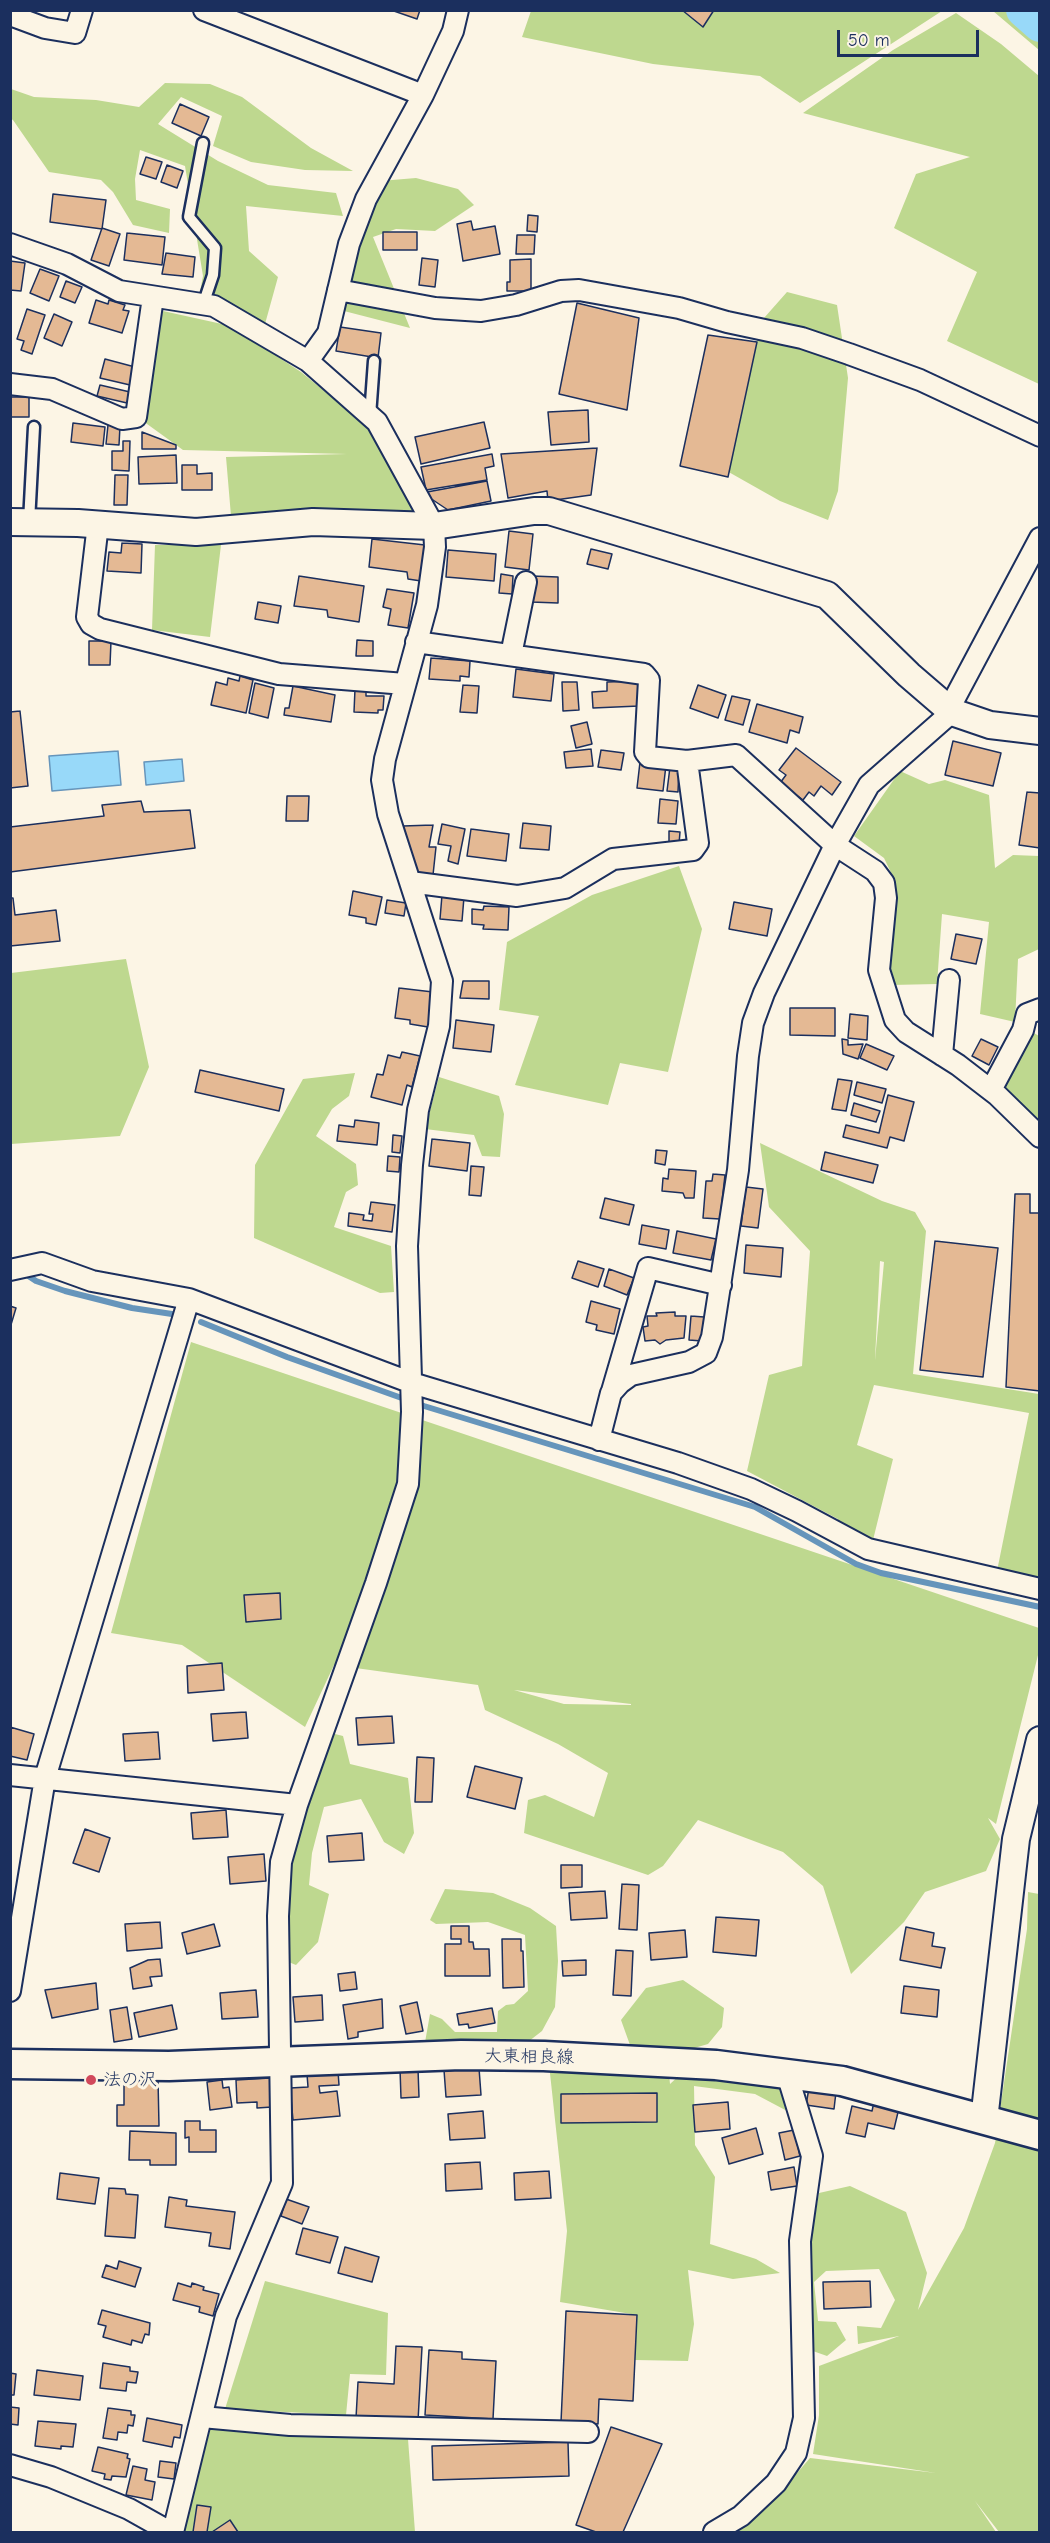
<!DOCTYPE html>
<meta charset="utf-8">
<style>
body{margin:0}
#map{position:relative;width:1050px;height:2543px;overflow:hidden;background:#fcf5e5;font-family:"Comic Neue",sans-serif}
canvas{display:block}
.frame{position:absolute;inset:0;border:12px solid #1b2f5e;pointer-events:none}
.scale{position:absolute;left:837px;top:30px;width:142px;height:27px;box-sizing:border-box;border:3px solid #1b2f5e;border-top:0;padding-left:8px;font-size:18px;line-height:21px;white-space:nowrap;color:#1b2f5e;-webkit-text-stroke:4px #fcf5e5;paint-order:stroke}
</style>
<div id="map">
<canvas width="1050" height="2543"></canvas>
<div class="frame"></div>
<div class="scale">50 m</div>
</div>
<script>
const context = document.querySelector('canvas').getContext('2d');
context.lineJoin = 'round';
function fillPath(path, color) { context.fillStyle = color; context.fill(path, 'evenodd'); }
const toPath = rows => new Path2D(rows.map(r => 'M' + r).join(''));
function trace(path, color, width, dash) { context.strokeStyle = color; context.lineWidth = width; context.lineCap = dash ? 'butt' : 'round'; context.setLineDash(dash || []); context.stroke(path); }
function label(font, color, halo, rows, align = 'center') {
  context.font = font + ' "Comic Neue","Klee One",sans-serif'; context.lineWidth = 6; context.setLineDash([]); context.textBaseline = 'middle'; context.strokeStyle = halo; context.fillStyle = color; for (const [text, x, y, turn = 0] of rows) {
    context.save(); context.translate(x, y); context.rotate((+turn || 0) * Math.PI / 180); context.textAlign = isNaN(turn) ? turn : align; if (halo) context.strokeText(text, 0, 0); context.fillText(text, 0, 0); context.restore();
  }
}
fillPath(toPath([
 [531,11,942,11,800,103,760,76,653,64,522,37],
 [993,11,1039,11,1039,50],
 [956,13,1001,44,1039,76,1039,384,947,341,977,272,894,228,916,174,970,157,803,113,893,50],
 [165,83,210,84,242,97,311,148,353,171,305,170,251,162,213,146,222,116,181,97,158,124,218,161,268,185,336,193,343,216,246,206,249,251,278,277,265,324,199,297,203,276,185,166,140,150,135,179,136,200,170,209,169,233,133,225,113,192,101,180,49,172,13,120,11,119,11,89,34,97,96,100,139,107],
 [416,178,458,189,474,205,435,231,396,229,373,237,410,328,344,311,363,227,380,181],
 [787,292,837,305,848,378,838,491,828,520,780,501,718,466,764,318],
 [163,311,231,326,301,372,372,430,416,512,231,516,226,457,347,454,183,450,136,416],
 [155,545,221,545,210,637,152,630],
 [900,771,929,784,945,780,989,795,995,868,1013,855,1039,856,1039,949,1018,959,1015,1022,980,1014,989,922,942,914,937,984,891,985,879,970,896,883,884,858,854,836],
 [679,866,702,929,668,1072,620,1063,608,1105,515,1085,539,1016,499,1010,507,942,592,895],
 [126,959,149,1067,120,1136,11,1144,11,973],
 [1034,1033,1039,1036,1039,1124,1005,1087],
 [355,1073,349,1096,332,1109,316,1136,356,1164,358,1185,346,1192,334,1227,391,1246,394,1292,380,1293,254,1238,255,1165,303,1079],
 [439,1077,499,1096,504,1114,500,1157,482,1156,474,1135,425,1129],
 [760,1143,882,1201,915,1212,926,1231,913,1374,1039,1394,1039,1577,997,1571,1029,1413,874,1385,857,1445,893,1459,873,1540,837,1522,838,1519,747,1471,769,1375,802,1366,810,1251,769,1207],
 [880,1261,884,1262,875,1360,875,1359],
 [191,1342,1039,1628,1040,1647,996,1824,988,1818,1000,1839,986,1871,925,1892,904,1922,851,1974,823,1886,783,1852,698,1820,663,1866,648,1875,524,1833,528,1800,545,1795,594,1817,608,1773,558,1744,485,1710,478,1685,334,1665,305,1727,182,1645,111,1633],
 [514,1690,631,1704,631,1705,564,1704],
 [331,1733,343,1736,350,1764,408,1778,414,1833,404,1854,384,1842,361,1799,324,1807,312,1853,309,1885,329,1894,318,1942,296,1965,286,1961,288,1867],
 [445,1889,493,1893,530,1908,556,1926,558,1961,555,2007,542,2031,524,2045,424,2048,430,2014,442,2019,455,2032,497,2032,498,2011,506,2005,514,2004,528,1991,525,1935,488,1922,436,1924,430,1920],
 [1028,1892,1039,1894,1039,2532,999,2532,975,2501,996,2532,726,2532,772,2502,810,2458,936,2473,813,2454,819,2415,819,2366,899,2336,858,2344,857,2326,881,2328,895,2300,879,2269,826,2271,814,2282,818,2321,836,2322,846,2340,827,2356,810,2350,808,2256,819,2193,850,2186,906,2212,927,2273,918,2310,964,2228,995,2143,1027,1929],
 [683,1980,724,2008,722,2027,708,2044,684,2051,630,2045,621,2020,646,1988],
 [549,2064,669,2074,670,2084,683,2072,778,2083,789,2112,755,2094,694,2086,695,2145,715,2177,710,2244,756,2259,780,2273,733,2279,688,2270,694,2324,688,2361,635,2360,637,2315,560,2302,567,2231],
 [265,2281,388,2313,386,2375,350,2374,346,2415,225,2409],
 [207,2424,408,2439,415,2532,181,2532]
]), '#bed88f');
const water = toPath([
 [118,751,121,785,52,791,49,756,118,751],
 [182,759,184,781,146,785,144,762,182,759]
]);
fillPath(water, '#98d9f9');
trace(water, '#6695bb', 1.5);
trace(toPath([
 [24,1273,36,1281,65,1291,132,1308,172,1314],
 [201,1322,287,1357,424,1406,755,1507,856,1564,881,1573,1040,1607]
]), '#6695bb', 6);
trace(toPath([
 [1023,10,1040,25]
]), '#98d9f9', 34);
const building = toPath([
 [391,10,420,10,417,19,391,10],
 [682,10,714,10,703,27,682,10],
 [180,104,209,117,201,136,172,123,180,104],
 [146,157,162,162,156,179,140,174,146,157],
 [167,165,183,171,177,188,161,182,167,165],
 [53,194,106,200,102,229,50,222,53,194],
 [528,215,538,216,537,232,527,231,528,215],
 [471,221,473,230,495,226,500,254,463,261,457,224,471,221],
 [102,228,120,234,109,266,91,260,102,228],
 [383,232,417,232,417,250,383,250,383,232],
 [127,233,165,237,162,265,124,260,127,233],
 [517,235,535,235,534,254,516,254,517,235],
 [166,253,195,257,193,277,162,274,166,253],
 [422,258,438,260,435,287,419,285,422,258],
 [531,259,531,291,507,291,507,282,510,282,510,260,531,259],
 [10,261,25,263,21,291,10,290,10,261],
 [40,269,59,276,49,301,30,293,40,269],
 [66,281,82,287,75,303,60,297,66,281],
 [96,300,108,304,109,300,125,305,123,310,129,311,122,333,89,323,96,300],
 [577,303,639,318,627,410,559,394,577,303],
 [27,309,45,315,32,354,21,350,24,341,17,339,27,309],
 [54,314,72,322,62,346,44,338,54,314],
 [340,327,381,333,378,358,336,351,340,327],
 [708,335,757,342,728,477,680,466,708,335],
 [105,359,135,367,130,385,100,378,105,359],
 [100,385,130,392,127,403,97,396,100,385],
 [10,397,29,397,29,417,10,417,10,397],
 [588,410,589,442,551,445,548,412,588,410],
 [484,422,490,448,421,464,415,437,484,422],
 [73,423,105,427,103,446,71,442,73,423],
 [108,425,120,426,119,445,106,444,108,425],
 [142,432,176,445,176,449,142,449,142,432],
 [123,441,130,441,129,471,112,470,112,451,123,451,123,441],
 [597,448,591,495,548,501,547,491,508,498,501,454,597,448],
 [492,454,494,466,485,468,487,480,426,490,421,467,492,454],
 [176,455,177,483,139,484,138,457,176,455],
 [182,465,197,465,197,474,212,473,212,490,182,490,182,465],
 [115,475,128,475,127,505,114,505,115,475],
 [487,481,491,501,448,510,433,500,429,501,427,492,487,481],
 [509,531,533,534,529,570,505,567,509,531],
 [372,539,425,545,421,581,408,579,407,572,369,567,372,539],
 [122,543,142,544,141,573,107,571,109,552,121,553,122,543],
 [591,549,612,554,608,569,587,564,591,549],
 [448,550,496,554,494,581,446,577,448,550],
 [501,574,513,576,512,594,499,593,501,574],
 [299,576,364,586,359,622,328,617,327,610,294,606,299,576],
 [532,576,558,577,558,603,531,602,532,576],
 [387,589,414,593,408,628,388,625,391,609,383,607,387,589],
 [258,602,281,606,278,623,255,619,258,602],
 [357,640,373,641,373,656,356,656,357,640],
 [89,641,111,641,110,665,89,665,89,641],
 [431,658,470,661,469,677,460,676,460,681,429,679,431,658],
 [516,669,554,674,551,701,513,697,516,669],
 [240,676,253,680,246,713,211,705,216,682,227,685,228,678,239,681,240,676],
 [638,681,639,706,593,708,592,692,607,691,607,682,638,681],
 [562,682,577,682,579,710,563,711,562,682],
 [255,683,274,688,268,718,249,713,255,683],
 [463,685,479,686,477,713,460,712,463,685],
 [698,685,726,695,718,718,690,708,698,685],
 [293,686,335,695,331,722,284,715,285,708,289,708,293,686],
 [355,689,366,690,366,696,384,696,383,710,378,710,378,713,354,712,355,689],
 [732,696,750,700,743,725,725,720,732,696],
 [757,704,803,717,799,733,790,730,787,743,749,732,757,704],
 [20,711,28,786,10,788,10,712,20,711],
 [587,722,592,744,576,748,571,726,587,722],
 [953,741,1001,753,993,786,945,775,953,741],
 [796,748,841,782,832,795,821,786,814,796,809,792,803,800,780,783,786,775,779,770,796,748],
 [591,749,593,766,566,768,564,752,591,749],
 [601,750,624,753,621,770,598,767,601,750],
 [640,762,666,765,663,791,637,788,640,762],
 [670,767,679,768,678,792,667,791,670,767],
 [1027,792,1040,793,1040,848,1019,845,1027,792],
 [287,796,309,796,308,821,286,821,287,796],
 [660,799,678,801,676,824,658,823,660,799],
 [141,801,144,812,190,810,195,848,10,872,10,827,104,816,102,805,141,801],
 [523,823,551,826,549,850,520,848,523,823],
 [442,824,465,829,458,864,448,861,451,846,438,844,442,824],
 [433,825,429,847,436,847,433,875,417,873,403,826,433,825],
 [471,829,509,834,506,861,467,856,471,829],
 [669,831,680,832,679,844,669,844,669,831],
 [353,891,382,897,376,925,366,923,366,918,349,915,353,891],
 [442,895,464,897,462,921,440,919,442,895],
 [10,898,13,898,15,915,56,910,60,941,10,946,10,898],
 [387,900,406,903,404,916,385,913,387,900],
 [734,902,772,909,767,936,729,929,734,902],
 [484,906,509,907,508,930,483,929,484,925,472,924,472,909,483,910,484,906],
 [956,934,982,939,976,964,951,959,956,934],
 [463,981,489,981,489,999,460,998,463,981],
 [399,988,433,992,428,1027,410,1024,410,1020,395,1018,399,988],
 [790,1008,835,1008,835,1036,790,1035,790,1008],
 [850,1014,868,1016,867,1040,848,1038,850,1014],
 [456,1020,494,1025,491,1052,453,1048,456,1020],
 [842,1039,848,1040,848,1045,863,1044,858,1059,843,1054,842,1039],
 [981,1039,998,1047,989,1065,972,1056,981,1039],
 [866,1044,894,1056,887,1070,860,1058,866,1044],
 [402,1052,420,1056,412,1087,407,1085,402,1105,371,1097,377,1074,383,1075,388,1055,400,1058,402,1052],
 [200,1070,284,1089,279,1111,195,1092,200,1070],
 [838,1079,852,1081,846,1111,832,1109,838,1079],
 [857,1082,886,1089,882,1103,854,1095,857,1082],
 [888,1095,914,1102,904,1141,890,1137,887,1148,843,1137,846,1125,879,1133,888,1095],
 [854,1103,880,1111,876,1122,851,1115,854,1103],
 [355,1120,379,1123,377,1145,337,1141,339,1125,354,1127,355,1120],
 [393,1135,402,1136,400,1153,392,1152,393,1135],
 [432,1139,470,1143,467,1171,429,1166,432,1139],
 [656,1150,667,1151,665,1165,655,1163,656,1150],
 [825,1152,878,1165,873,1183,821,1170,825,1152],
 [388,1156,400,1157,399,1172,387,1171,388,1156],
 [471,1166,484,1167,481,1196,469,1195,471,1166],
 [669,1169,696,1171,694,1198,685,1198,683,1193,662,1191,663,1178,668,1179,669,1169],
 [713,1174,725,1175,720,1219,703,1218,706,1181,712,1181,713,1174],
 [746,1187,763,1189,758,1228,741,1226,746,1187],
 [1015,1194,1030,1194,1030,1213,1040,1213,1040,1391,1006,1387,1015,1194],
 [605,1198,634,1205,629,1225,600,1218,605,1198],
 [371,1202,395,1205,392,1232,348,1226,349,1213,364,1215,363,1220,372,1221,373,1214,369,1214,371,1202],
 [642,1225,669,1230,666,1249,639,1244,642,1225],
 [677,1231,716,1239,711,1260,673,1253,677,1231],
 [935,1241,998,1248,983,1377,920,1370,935,1241],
 [746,1245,783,1248,781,1277,744,1273,746,1245],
 [578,1261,604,1269,598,1287,572,1278,578,1261],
 [609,1269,634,1278,627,1295,604,1286,609,1269],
 [591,1301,620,1309,614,1334,596,1330,597,1325,586,1322,591,1301],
 [10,1306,16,1308,10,1328,10,1306],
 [675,1312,675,1316,686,1316,684,1338,666,1340,660,1344,655,1340,645,1341,643,1327,648,1326,647,1316,657,1316,656,1313,675,1312],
 [691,1316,704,1317,702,1341,689,1340,691,1316],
 [280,1593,281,1619,246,1622,244,1595,280,1593],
 [222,1663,224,1690,188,1693,187,1666,222,1663],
 [246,1712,248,1738,213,1741,211,1714,246,1712],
 [392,1716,394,1743,358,1745,356,1718,392,1716],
 [10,1727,34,1734,27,1760,10,1756,10,1727],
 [158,1732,160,1759,125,1761,123,1734,158,1732],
 [417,1757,434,1758,432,1802,415,1802,417,1757],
 [475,1766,522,1778,515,1809,467,1797,475,1766],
 [226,1810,228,1837,193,1839,191,1813,226,1810],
 [85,1829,110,1838,99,1872,73,1863,85,1829],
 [362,1833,364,1860,329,1862,327,1836,362,1833],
 [264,1854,266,1881,230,1884,228,1857,264,1854],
 [561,1865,582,1865,582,1887,561,1888,561,1865],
 [622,1884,639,1885,637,1930,619,1929,622,1884],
 [605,1891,607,1918,571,1920,569,1893,605,1891],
 [716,1917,759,1920,756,1956,713,1952,716,1917],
 [160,1922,162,1948,127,1951,125,1924,160,1922],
 [214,1924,220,1946,187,1954,182,1933,214,1924],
 [451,1926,469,1926,469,1942,473,1942,474,1949,489,1949,490,1976,445,1976,445,1944,461,1944,461,1939,451,1939,451,1926],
 [906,1927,934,1933,932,1946,945,1948,941,1968,900,1960,906,1927],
 [685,1930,687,1957,651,1960,649,1933,685,1930],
 [502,1939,521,1939,521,1951,523,1951,524,1987,503,1988,502,1939],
 [616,1950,633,1951,631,1996,613,1995,616,1950],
 [160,1959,162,1976,150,1977,152,1986,133,1989,130,1968,148,1960,160,1959],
 [586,1960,586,1975,563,1976,562,1961,586,1960],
 [355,1972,357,1989,340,1991,338,1974,355,1972],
 [96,1983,98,2009,52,2018,45,1990,96,1983],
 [904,1986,939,1990,937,2017,901,2013,904,1986],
 [256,1990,258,2017,222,2019,220,1993,256,1990],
 [322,1995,323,2020,295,2022,293,1997,322,1995],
 [382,1999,383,2028,358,2032,358,2037,348,2039,343,2005,382,1999],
 [417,2002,423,2031,406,2034,400,2006,417,2002],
 [172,2005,177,2029,139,2037,134,2013,172,2005],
 [127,2007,132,2039,114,2042,110,2010,127,2007],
 [492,2008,495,2023,469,2028,468,2024,459,2025,457,2014,492,2008],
 [479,2068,481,2095,446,2097,444,2070,479,2068],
 [400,2069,418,2069,419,2097,401,2098,400,2069],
 [338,2071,339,2085,319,2086,320,2093,337,2091,340,2116,293,2120,290,2088,308,2087,307,2074,338,2071],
 [270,2078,272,2107,257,2108,257,2102,237,2103,236,2080,270,2078],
 [124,2079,158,2079,159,2126,117,2126,117,2105,124,2105,124,2079],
 [222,2080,223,2088,229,2087,232,2107,210,2110,207,2082,222,2080],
 [809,2088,836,2092,834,2109,806,2105,809,2088],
 [657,2093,657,2122,561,2123,561,2094,657,2093],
 [728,2102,730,2129,695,2132,693,2105,728,2102],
 [874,2102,899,2108,894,2129,868,2123,865,2137,846,2133,852,2106,872,2111,874,2102],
 [483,2111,485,2138,450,2140,448,2114,483,2111],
 [185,2121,200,2121,200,2130,216,2130,216,2152,189,2152,189,2137,185,2138,185,2121],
 [756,2128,763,2154,729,2164,722,2138,756,2128],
 [794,2130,800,2156,785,2160,779,2133,794,2130],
 [130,2131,176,2133,176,2165,150,2165,150,2160,129,2160,130,2131],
 [480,2162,482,2189,446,2191,445,2164,480,2162],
 [794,2167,797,2186,771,2190,768,2172,794,2167],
 [549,2171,551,2198,515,2200,514,2173,549,2171],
 [60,2173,99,2178,95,2204,57,2199,60,2173],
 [109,2188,125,2189,126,2194,138,2195,135,2238,105,2236,109,2188],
 [169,2197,187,2200,186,2206,235,2212,230,2249,209,2246,211,2233,165,2227,169,2197],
 [286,2199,309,2207,302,2224,281,2216,286,2199],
 [303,2228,338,2237,330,2263,296,2254,303,2228],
 [345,2247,379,2257,372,2282,338,2273,345,2247],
 [119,2261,141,2268,135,2287,102,2277,106,2265,117,2269,119,2261],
 [870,2281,871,2307,824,2309,823,2282,870,2281],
 [178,2283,191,2287,192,2283,204,2287,203,2290,219,2294,213,2316,199,2312,200,2307,173,2300,178,2283],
 [102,2310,150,2323,149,2335,145,2334,142,2343,132,2340,131,2345,103,2337,106,2326,98,2324,102,2310],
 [566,2311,637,2315,633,2401,599,2399,598,2424,561,2422,566,2311],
 [396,2346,422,2347,418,2421,356,2418,358,2382,394,2384,396,2346],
 [429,2350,462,2352,462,2359,496,2361,493,2419,425,2415,429,2350],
 [103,2363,130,2367,130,2371,138,2372,136,2383,127,2382,126,2391,100,2388,103,2363],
 [37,2370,83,2376,80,2400,34,2395,37,2370],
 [10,2373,16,2374,14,2395,10,2395,10,2373],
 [10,2407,19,2408,18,2425,10,2424,10,2407],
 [108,2408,131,2411,131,2415,135,2415,133,2426,128,2425,127,2433,118,2432,117,2440,103,2438,108,2408],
 [147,2418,182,2425,180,2438,174,2437,172,2447,143,2441,147,2418],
 [38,2421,76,2424,73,2447,61,2446,61,2449,35,2446,38,2421],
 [611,2427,662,2444,623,2532,596,2532,576,2525,611,2427],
 [568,2442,569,2476,433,2480,432,2446,568,2442],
 [98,2447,128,2454,127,2458,130,2459,126,2477,112,2476,111,2480,104,2479,105,2474,92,2471,98,2447],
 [160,2461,176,2463,174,2479,158,2477,160,2461],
 [133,2466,147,2469,145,2480,155,2482,152,2500,126,2495,133,2466],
 [197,2505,211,2507,207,2532,193,2532,197,2505],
 [230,2520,238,2532,212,2532,230,2520]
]);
fillPath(building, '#e4b994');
trace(building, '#1b2f5e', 1.5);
const service = toPath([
 [203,305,213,275,215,248,189,217,203,143],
 [370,416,374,361],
 [29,522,34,427]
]);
const minor = toPath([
 [204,10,423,95],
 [10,15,45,28,75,33,82,10],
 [10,244,67,264,119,291,214,306,308,361,377,422,434,526,435,547,427,605,385,759,382,780,388,814,442,981,439,1026,418,1110,412,1165,407,1246,412,1412,408,1484,376,1583,297,1805,281,1862,278,1916,282,2183,226,2316,173,2532],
 [338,290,435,308,481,311,516,305,561,291,579,290,679,308,727,322,802,338,849,354,920,380,1040,436],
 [308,361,328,333,349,244,366,199,423,95,453,31,458,10],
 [10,384,52,389,122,419,136,417,153,297],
 [98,524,87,617,91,624,100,629,279,674,405,684],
 [416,642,644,674,649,680,645,752,649,757,687,761,736,755,835,845,875,871,884,883,886,898,879,970,895,1020,906,1032,958,1065,997,1095,1040,1137],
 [511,655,526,582],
 [949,709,1040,538],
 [410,882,517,896,565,888,613,859,693,850,698,843,687,761],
 [942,1055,949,980],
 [991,1090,1023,1030,1027,1014,1040,1009],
 [10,1270,42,1263,92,1281,189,1299,412,1383,678,1463,751,1489,797,1511,868,1549,1040,1589],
 [612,1391,648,1268,721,1285],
 [599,1440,611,1393,620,1383,631,1375,689,1362,706,1353,712,1337,738,1170,748,1056,753,1023,764,993,835,845,869,785,952,712],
 [10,1775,297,1805],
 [10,1991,45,1778,189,1299],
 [202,2417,290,2425,588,2432],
 [10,2465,51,2477,129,2509,170,2532],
 [714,2532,741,2516,776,2483,796,2453,804,2418,800,2241,812,2156,787,2074]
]);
const tertiary = toPath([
 [10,522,78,523,196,532,313,522,434,526,534,511,549,511,827,595,909,675,952,712,990,725,1040,731],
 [984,2120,1016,1839,1040,1740]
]);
const secondary = toPath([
 [10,2064,169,2066,461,2055,544,2056,716,2065,842,2081,1040,2135]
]);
trace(service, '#1b2f5e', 15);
trace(minor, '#1b2f5e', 24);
trace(tertiary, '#1b2f5e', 30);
trace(secondary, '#1b2f5e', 33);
trace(service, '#fcf5e5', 10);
trace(minor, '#fcf5e5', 20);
trace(tertiary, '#fcf5e5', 26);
trace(secondary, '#fcf5e5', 28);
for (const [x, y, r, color] of [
 [91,2080,6,"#d1495b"]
]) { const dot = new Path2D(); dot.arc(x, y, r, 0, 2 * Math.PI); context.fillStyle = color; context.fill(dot); trace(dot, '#fcf5e5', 2); }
label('18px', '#1b2f5e', '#fcf5e5', [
 ["大東相良線",529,2057,1]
]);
label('18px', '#1b2f5e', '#fcf5e5', [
 ["法の沢",103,2080]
], 'left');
</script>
